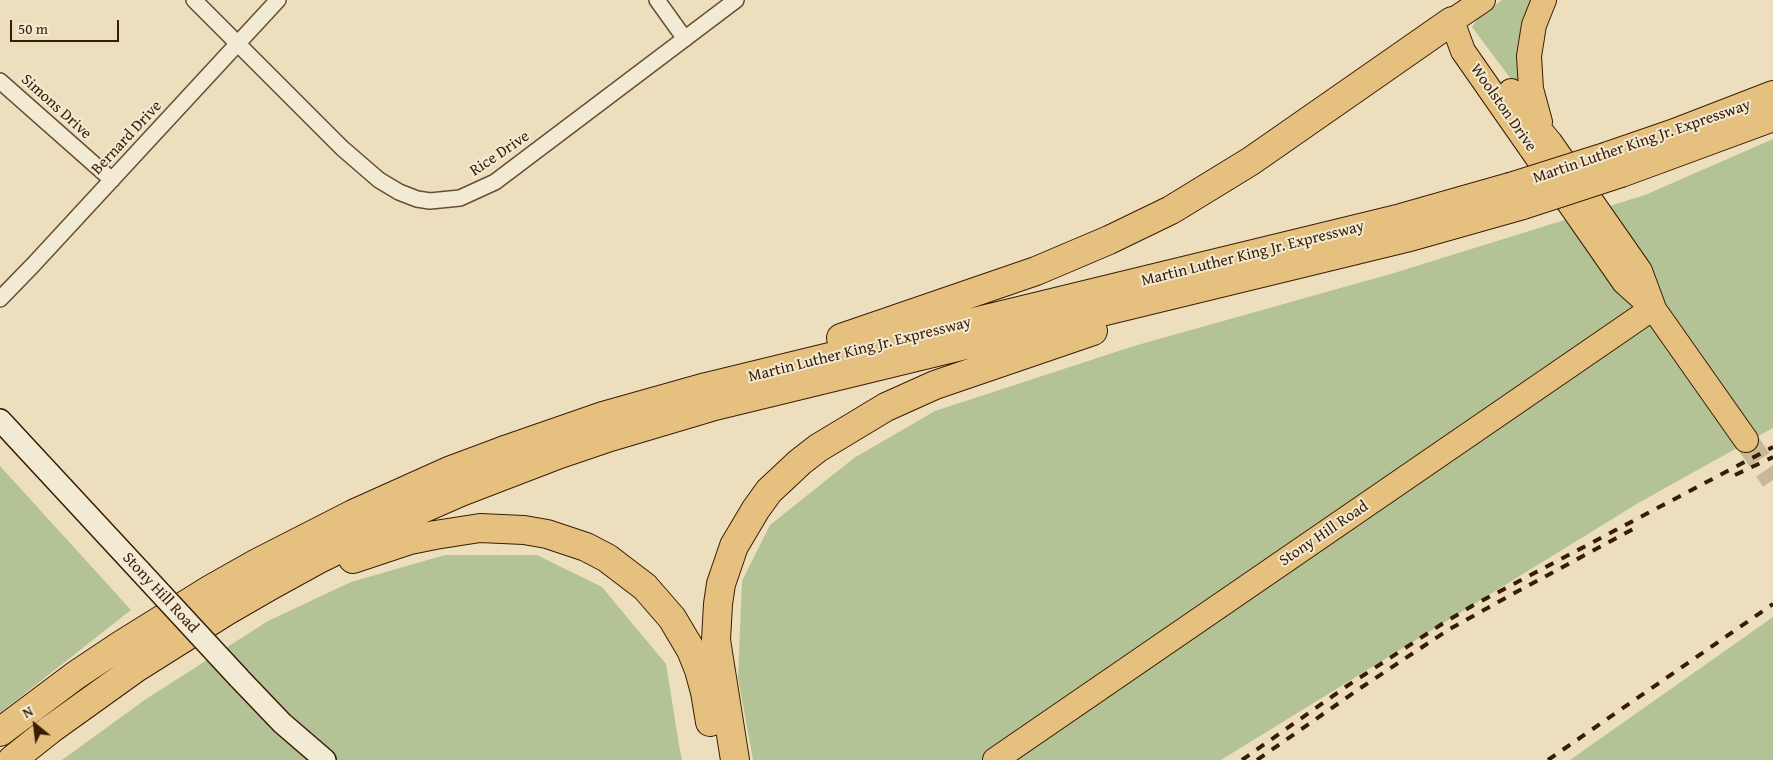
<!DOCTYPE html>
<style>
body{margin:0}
#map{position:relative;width:1773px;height:760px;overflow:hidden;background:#eddfbd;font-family:"Gentium Book Plus",serif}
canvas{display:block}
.north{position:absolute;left:10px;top:700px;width:50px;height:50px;-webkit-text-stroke:4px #f3ead4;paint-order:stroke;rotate:331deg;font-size:14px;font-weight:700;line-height:20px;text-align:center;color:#391c05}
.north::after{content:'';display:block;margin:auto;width:18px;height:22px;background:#391c05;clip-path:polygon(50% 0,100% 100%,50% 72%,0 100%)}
.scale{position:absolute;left:10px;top:20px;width:109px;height:22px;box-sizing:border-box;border:2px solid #391c05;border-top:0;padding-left:6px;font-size:15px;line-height:18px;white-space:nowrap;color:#391c05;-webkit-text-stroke:4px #f3ead4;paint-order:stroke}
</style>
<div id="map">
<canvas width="1773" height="760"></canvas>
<div class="north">N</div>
<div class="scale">50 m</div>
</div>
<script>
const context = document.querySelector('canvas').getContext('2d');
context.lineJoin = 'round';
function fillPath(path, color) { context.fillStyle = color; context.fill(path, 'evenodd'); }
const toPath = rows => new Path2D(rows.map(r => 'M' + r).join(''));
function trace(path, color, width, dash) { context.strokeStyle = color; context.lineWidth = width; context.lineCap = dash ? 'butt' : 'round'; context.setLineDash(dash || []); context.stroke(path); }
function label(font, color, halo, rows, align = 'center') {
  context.font = font + ' "Gentium Book Plus",serif'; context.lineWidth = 4; context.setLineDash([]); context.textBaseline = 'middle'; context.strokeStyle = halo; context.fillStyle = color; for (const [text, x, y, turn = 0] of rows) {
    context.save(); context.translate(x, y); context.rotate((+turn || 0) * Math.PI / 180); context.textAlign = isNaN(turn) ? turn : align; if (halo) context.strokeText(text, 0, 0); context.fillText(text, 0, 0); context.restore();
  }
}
fillPath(toPath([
 [1502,0,1537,0,1523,79,1514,83,1472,27,1477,19],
 [1773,139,1773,428,1640,502,1221,760,753,760,738,678,742,581,770,525,854,458,935,411,1134,346,1394,273,1645,195],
 [0,466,131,610,0,713],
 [445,555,537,555,602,587,666,664,679,745,682,760,62,760,146,699,268,621,351,582],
 [1773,617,1773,760,1570,760]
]), '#b3c395');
trace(toPath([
 [1746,440,1773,480]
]), '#c9b898', 24, [24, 12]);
const street = toPath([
 [194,0,342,148,379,180,399,192,417,199,430,201,460,198,495,182,736,0],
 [657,0,685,39],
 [0,81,112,180],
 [0,299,33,265,278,0]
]);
const secondary = toPath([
 [0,420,140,571],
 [239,678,282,723,325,760]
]);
const primary = toPath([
 [1452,21,1463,51,1624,282,1653,308,1746,440],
 [1452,21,1483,0],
 [1511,91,1524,111,1550,142,1640,271,1653,306],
 [1540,122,1531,89,1529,56,1534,25,1544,0],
 [995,760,1653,308]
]);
const highway = toPath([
 [1608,156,1672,134,1773,95],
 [1621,173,1773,117],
 [841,338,1036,271,1109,240,1171,210,1251,161,1452,21],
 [353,559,410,540,435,535,480,528,524,530,547,534,586,547,607,558,645,587,672,618,691,650,699,670,705,692,710,722],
 [0,732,76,675,121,645,211,589,257,563,353,514,451,470,502,451,603,416,706,387,1401,218,1510,187],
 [12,760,51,729,136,668,225,612,270,586,317,560,413,513,461,492,560,454,610,437,711,407,1406,238,1523,205],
 [735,760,716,640,718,604,721,584,734,546,756,509,769,491,800,462,818,448,886,407,935,385,1093,331]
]);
trace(street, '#664d33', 18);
trace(secondary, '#391c05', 24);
trace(primary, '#391c05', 26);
trace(highway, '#391c05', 30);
trace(street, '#f3ead4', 15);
trace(secondary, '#f3ead4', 21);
trace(primary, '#e6c07e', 24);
trace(highway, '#e6c07e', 28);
trace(toPath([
 [1735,475,1773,457],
 [1242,760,1347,686,1442,624,1472,606,1773,447],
 [1257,760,1362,687,1448,630,1509,596,1635,528],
 [1548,760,1773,604]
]), '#391c05', 4, [9, 9]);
const secondaryBridge = toPath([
 [140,571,239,678]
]);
const highwayBridge = toPath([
 [1510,187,1608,156],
 [1523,205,1621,173]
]);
trace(secondaryBridge, '#391c05', 24, []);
trace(highwayBridge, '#391c05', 30, []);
trace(secondaryBridge, '#f3ead4', 21);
trace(highwayBridge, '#e6c07e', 28);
label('16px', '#391c05', '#f3ead4', [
 ["Simons Drive",56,107,42],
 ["Woolston Drive",1503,108,55],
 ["Bernard Drive",127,138,-47],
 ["Martin Luther King Jr. Expressway",1642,142,-19],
 ["Rice Drive",500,154,-34],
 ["Martin Luther King Jr. Expressway",1253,254,-14],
 ["Martin Luther King Jr. Expressway",860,350,-14],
 ["Stony Hill Road",1324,534,-34],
 ["Stony Hill Road",160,593,47]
]);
</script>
